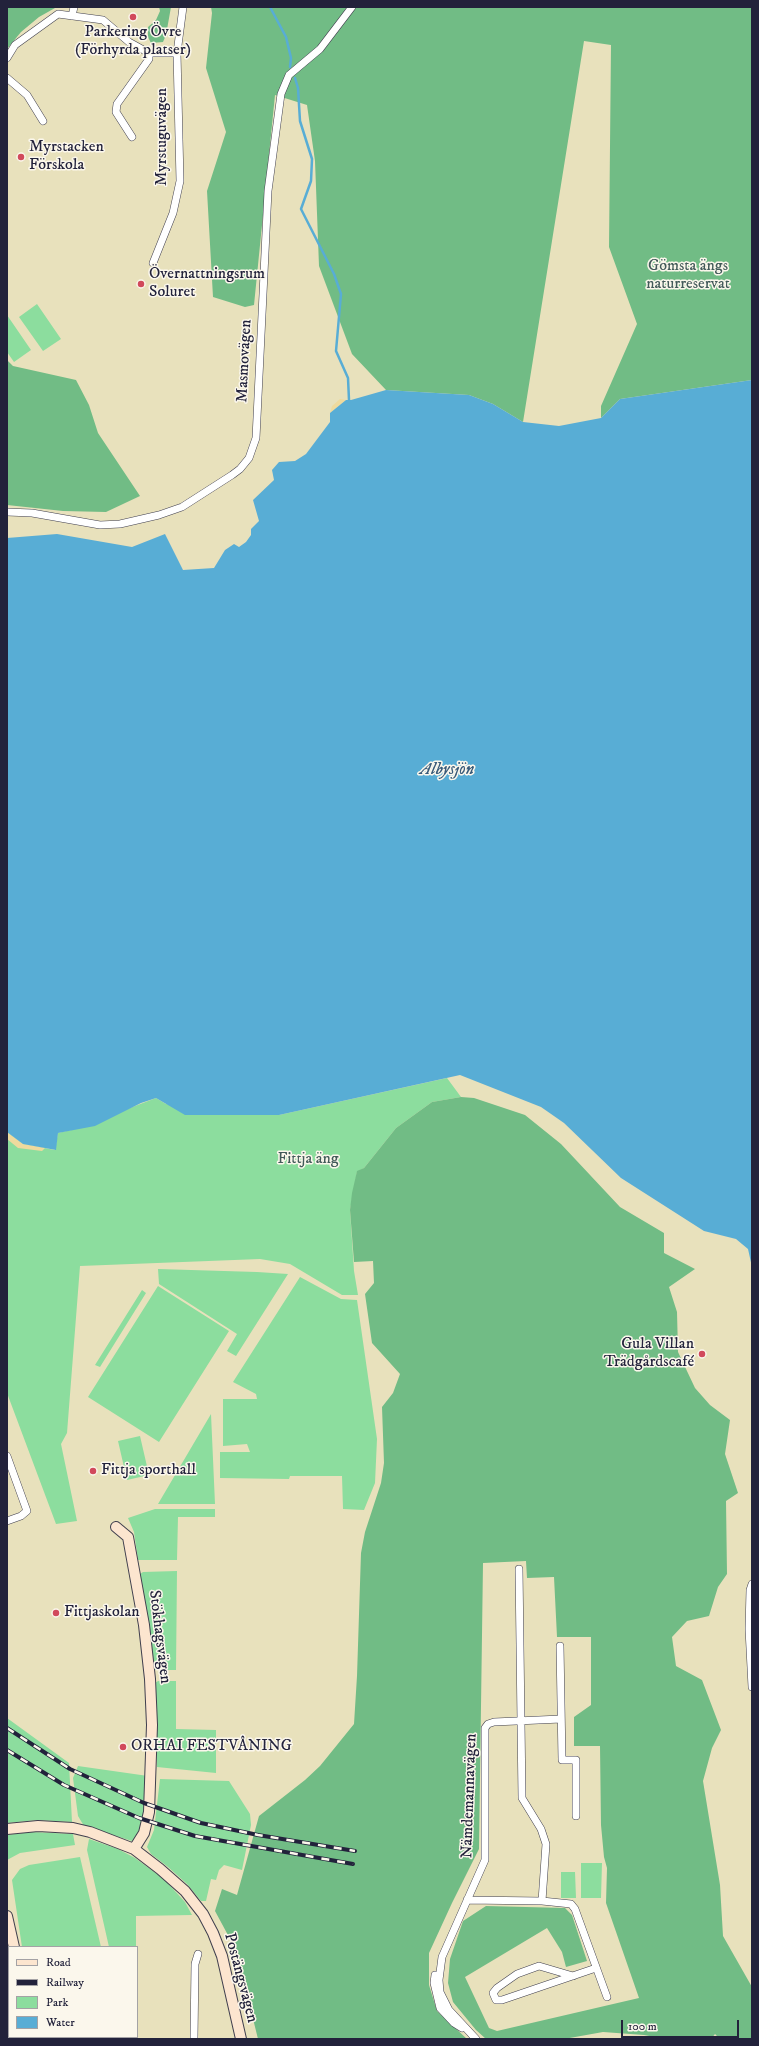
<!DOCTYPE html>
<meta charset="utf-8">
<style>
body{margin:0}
#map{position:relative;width:759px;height:2046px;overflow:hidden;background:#e8e1bc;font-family:"IM FELL DW Pica",serif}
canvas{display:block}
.frame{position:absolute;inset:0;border:8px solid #22223b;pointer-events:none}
.legend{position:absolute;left:8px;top:1946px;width:130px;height:92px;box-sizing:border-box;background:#fbf7ec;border:1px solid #a4a2a5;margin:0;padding:5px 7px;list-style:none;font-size:12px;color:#22223b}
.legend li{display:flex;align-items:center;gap:8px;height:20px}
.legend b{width:20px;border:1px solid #a4a2a5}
.scale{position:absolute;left:621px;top:2020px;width:118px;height:18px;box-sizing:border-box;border:2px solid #22223b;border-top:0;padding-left:5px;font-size:12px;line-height:14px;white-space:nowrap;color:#22223b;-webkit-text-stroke:3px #fbf7ec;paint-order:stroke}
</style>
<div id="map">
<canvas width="759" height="2046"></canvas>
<div class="frame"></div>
<ul class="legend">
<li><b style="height:5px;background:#fce5cf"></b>Road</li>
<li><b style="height:5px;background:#22223b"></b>Railway</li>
<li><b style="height:11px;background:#8cdd9e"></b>Park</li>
<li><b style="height:11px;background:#58add5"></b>Water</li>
</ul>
<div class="scale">100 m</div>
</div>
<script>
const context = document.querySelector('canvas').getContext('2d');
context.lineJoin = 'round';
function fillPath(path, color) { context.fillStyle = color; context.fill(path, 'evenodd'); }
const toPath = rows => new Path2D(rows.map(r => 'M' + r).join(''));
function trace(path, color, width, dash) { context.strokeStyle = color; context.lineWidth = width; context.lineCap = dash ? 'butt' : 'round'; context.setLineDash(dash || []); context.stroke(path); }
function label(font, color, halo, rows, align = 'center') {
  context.font = font + ' "IM FELL DW Pica",serif'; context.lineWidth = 3; context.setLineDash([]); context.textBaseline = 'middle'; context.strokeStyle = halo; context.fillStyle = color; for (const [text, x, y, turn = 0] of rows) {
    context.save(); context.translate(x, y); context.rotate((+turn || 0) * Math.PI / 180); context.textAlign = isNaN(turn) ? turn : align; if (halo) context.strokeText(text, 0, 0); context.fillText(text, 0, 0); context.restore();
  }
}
fillPath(toPath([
 [37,304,61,339,43,351,19,317],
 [7,315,31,350,14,362,7,352],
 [447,1078,461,1097,432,1102,396,1128,364,1168,357,1172,350,1210,354,1271,358,1295,342,1295,290,1264,260,1259,80,1266,67,1433,61,1444,77,1521,56,1524,7,1393,7,1132,23,1144,55,1150,58,1133,75,1129,156,1098,166,1104,279,1115],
 [158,1269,257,1272,288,1274,236,1356,227,1351,237,1334,159,1284],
 [300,1277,341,1299,357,1300,377,1439,375,1483,364,1510,343,1509,342,1476,290,1476,289,1479,220,1478,220,1452,250,1452,247,1444,223,1446,223,1399,257,1399,256,1394,233,1382],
 [158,1286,229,1331,159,1442,88,1397],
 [142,1290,146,1293,100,1367,95,1365],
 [211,1414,215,1504,158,1504],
 [140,1436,149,1475,127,1480,118,1441],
 [155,1509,215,1509,215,1517,178,1517,177,1560,138,1560,134,1532,128,1518],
 [177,1571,176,1670,154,1670,140,1574,143,1572],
 [158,1681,176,1681,176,1729,216,1730,216,1773,157,1767,155,1683],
 [7,1718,69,1763,72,1822,37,1820,7,1823],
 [78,1766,148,1776,143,1826,139,1834,132,1841,84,1826,78,1816,73,1778],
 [160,1779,229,1781,250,1814,251,1825,242,1870,224,1865,219,1870,216,1880,211,1879,206,1901,201,1901,187,1884,168,1867,151,1854,147,1847,154,1830],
 [31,1832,73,1834,75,1845,20,1853,7,1860,7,1835],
 [89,1839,118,1849,135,1858,164,1879,185,1902,192,1915,136,1916,136,1947,109,1947,87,1850],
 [80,1857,101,1947,22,1947,12,1880,20,1869,29,1865],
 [581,1863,602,1863,601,1898,581,1898],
 [561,1872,575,1872,576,1898,561,1898],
 [13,2037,111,2037,111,2039,14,2039]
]), '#8cdd9e');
fillPath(toPath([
 [7,7,61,7,55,8,39,17,21,32,7,49],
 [159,7,171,7,166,35,163,42,151,43,148,37,148,27,156,20,160,11],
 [211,7,752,7,752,380,620,399,601,418,601,406,637,324,609,247,611,45,584,41,523,422,493,404,469,395,386,390,352,354,319,266,315,161,307,105,275,95,254,305,245,307,213,297,207,191,226,132,206,68,212,13],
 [7,360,13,366,76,380,89,405,98,433,140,496,106,512,63,511,7,505],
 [461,1097,474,1098,525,1115,561,1144,620,1207,664,1233,664,1253,695,1269,669,1287,677,1312,678,1352,695,1388,710,1405,730,1420,725,1454,738,1493,726,1501,727,1574,718,1587,709,1616,687,1621,672,1637,676,1666,702,1680,721,1730,712,1748,703,1781,720,1885,723,1936,752,1987,752,2039,720,2039,715,2034,711,2039,665,2039,644,2035,603,2032,564,2039,486,2039,476,2030,453,2002,448,1983,450,1959,463,1921,486,1906,565,1908,572,1915,587,1961,566,1967,562,1952,547,1928,465,1977,489,2028,497,2031,639,1998,606,1903,607,1868,604,1857,601,1825,600,1746,574,1746,574,1717,591,1705,591,1637,557,1637,554,1577,527,1578,526,1561,483,1563,479,1849,452,1903,429,1953,429,1985,437,2011,467,2039,258,2039,236,1950,215,1911,222,1889,237,1895,259,1816,305,1780,320,1766,354,1724,357,1676,361,1553,365,1532,381,1483,384,1463,382,1407,393,1393,400,1374,372,1343,365,1294,374,1283,373,1261,354,1262,350,1210,352,1193,357,1171,364,1168,396,1128,432,1102]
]), '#71bc85');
fillPath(toPath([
 [340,399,346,400,330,413,332,406],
 [7,1132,23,1144,45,1148,42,1151,18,1148,7,1139]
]), '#eeda9e');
fillPath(toPath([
 [752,380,752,1267,748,1249,736,1239,704,1231,621,1178,564,1123,541,1107,460,1075,279,1115,185,1115,156,1098,141,1103,95,1126,58,1133,56,1150,23,1144,7,1132,7,538,57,534,132,547,165,534,183,570,214,568,225,550,234,544,239,547,246,542,251,535,251,529,259,521,253,500,274,480,272,470,279,462,295,461,306,454,330,422,330,413,346,400,351,400,386,390,469,395,493,404,523,422,559,426,601,418,620,399]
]), '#58add5');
trace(toPath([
 [270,7,286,37,291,58,290,67],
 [295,78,298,88,300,121,312,159,311,181,301,209,334,274,341,294,336,351,348,378,349,400]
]), '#58add5', 2.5);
const street = toPath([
 [72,16,74,7],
 [7,58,15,45,58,14,103,20,129,42,149,53,177,53],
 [7,78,27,95,43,121],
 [132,137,116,112,117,104,149,59,149,53],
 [153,263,173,213,180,181,177,53,183,7],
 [7,512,32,513,100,525,120,524,159,515,182,507,232,475,240,469,249,458,256,438,268,191,281,94,289,75,320,49,352,7],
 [7,1456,27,1511,21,1516,7,1521],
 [519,1569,522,1798,541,1829,546,1844,542,1901],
 [752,1584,750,1590,749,1629,752,1687],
 [560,1646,562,1760,576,1760,576,1816],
 [467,1900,542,1901,571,1904,575,1909,607,1997],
 [435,1975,434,1983,440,2008,454,2023,462,2028],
 [573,1976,539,1966,517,1974,497,1988,493,1993,496,2000,502,2000,596,1968],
 [194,2039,195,1964,198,1954],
 [476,2039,449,2010,440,1992,439,1980,442,1957,485,1860,485,1728,488,1724,494,1722,561,1719]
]);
const secondary = toPath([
 [116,1527,128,1537,144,1625,150,1679,152,1725,149,1812,144,1833,134,1849],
 [7,1829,38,1826,73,1828,90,1832,134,1849,160,1869,185,1891,203,1914,213,1933,222,1956,241,2039],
 [7,1916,14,1947],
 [7,2022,9,2016]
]);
trace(street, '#403f4e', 8);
trace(secondary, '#403f4e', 12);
trace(street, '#fff', 7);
trace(secondary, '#fce5cf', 10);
const rail = toPath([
 [7,1728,70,1769,144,1803,201,1823,258,1835,355,1851],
 [7,1750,64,1785,139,1818,195,1836,353,1864]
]);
trace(rail, '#22223b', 4);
trace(rail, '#fbf7ec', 2.5, [8]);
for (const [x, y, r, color] of [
 [133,17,4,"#d1495b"],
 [21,157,4,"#d1495b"],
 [141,284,4,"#d1495b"],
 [702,1354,4,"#d1495b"],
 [93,1471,4,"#d1495b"],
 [56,1613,4,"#d1495b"],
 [123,1747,4,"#d1495b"]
]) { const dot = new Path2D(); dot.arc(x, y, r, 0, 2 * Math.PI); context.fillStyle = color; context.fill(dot); trace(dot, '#fbf7ec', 1.5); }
label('16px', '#22223b', '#fbf7ec', [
 ["Parkering Övre",133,33,"center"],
 ["(Förhyrda platser)",133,51,"center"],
 ["Myrstacken",29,148],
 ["Förskola",29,166],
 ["Övernattningsrum",149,275],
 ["Soluret",149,293],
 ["Gula Villan",694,1345,"right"],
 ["Trädgårdscafé",694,1363,"right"],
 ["Fittja sporthall",101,1471],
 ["Fittjaskolan",64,1613],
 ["ORHAI FESTVÅNING",131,1747]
], 'left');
label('16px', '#22223b', '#fbf7ec', [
 ["Myrstuguvägen",163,137,-90],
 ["Masmovägen",245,361,-87],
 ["Stökhagsvägen",159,1637,83],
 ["Nämdemannavägen",470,1796,-88],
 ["Postängsvägen",240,1978,75]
]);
label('16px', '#425a59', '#fbf7ec', [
 ["Gömsta ängs",688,267],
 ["naturreservat",688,285],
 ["Fittja äng",308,1160]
]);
label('italic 17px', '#385a79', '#fbf7ec', [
 ["Albysjön",447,770]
]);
</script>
